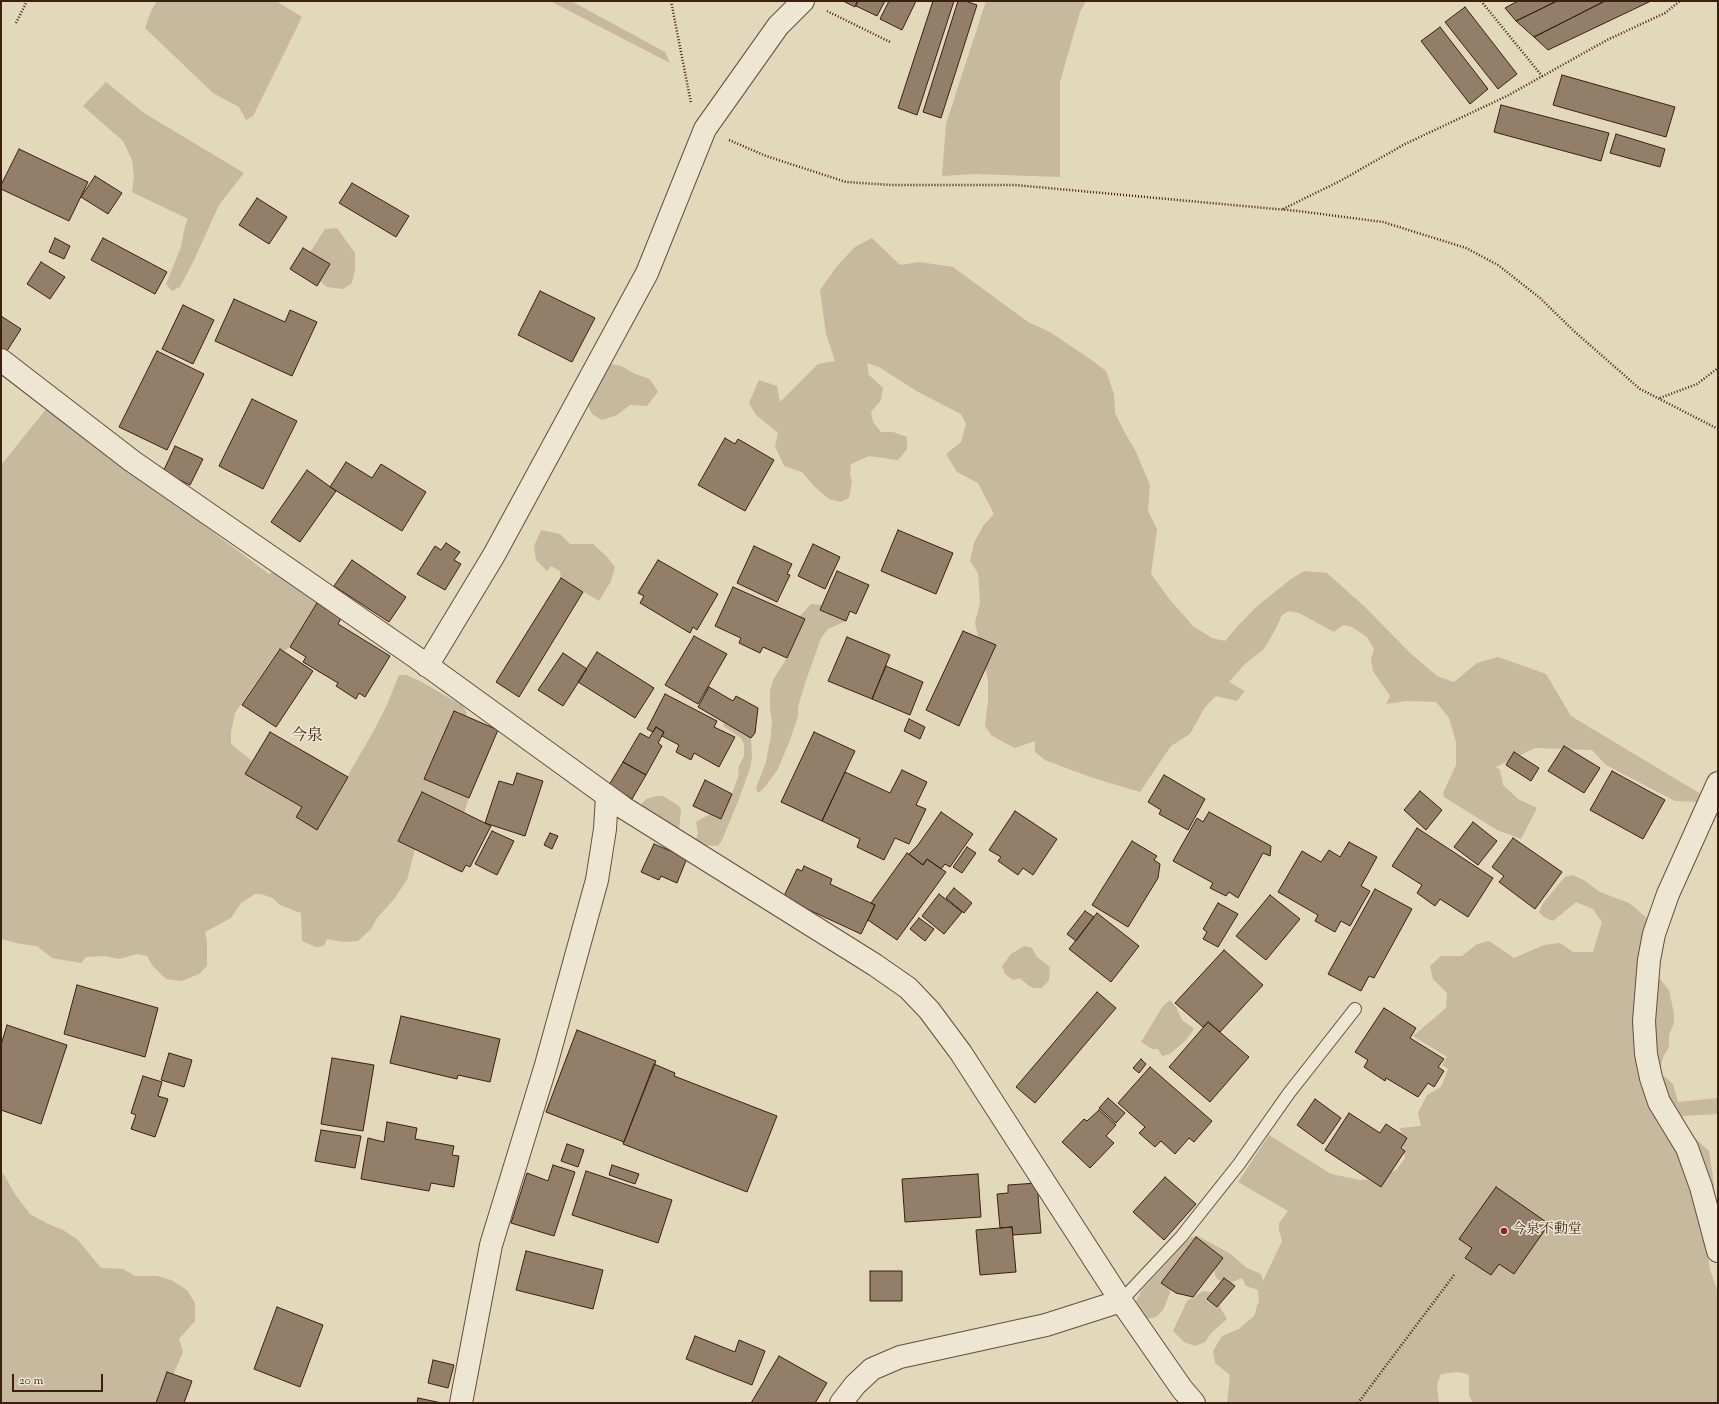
<!DOCTYPE html>
<meta charset="utf-8">
<style>
body{margin:0}
#map{position:relative;width:1719px;height:1404px;overflow:hidden;background:#e2d8ba;font-family:"Sorts Mill Goudy",serif}
canvas{display:block}
.frame{position:absolute;inset:0;border:2px solid #3d1f12;pointer-events:none}
.scale{position:absolute;left:12px;top:1374px;width:91px;height:18px;box-sizing:border-box;border:2px solid #3d1f12;border-top:0;padding-left:5px;font-size:12px;line-height:14px;white-space:nowrap;color:#3d1f12;-webkit-text-stroke:3px #ece6d2;paint-order:stroke}
</style>
<div id="map">
<canvas width="1719" height="1404"></canvas>
<div class="frame"></div>
<div class="scale">20 m</div>
</div>
<script>
const context = document.querySelector('canvas').getContext('2d');
context.lineJoin = 'round';
function fillPath(path, color) { context.fillStyle = color; context.fill(path, 'evenodd'); }
const toPath = rows => new Path2D(rows.map(r => 'M' + r).join(''));
function trace(path, color, width, dash) { context.strokeStyle = color; context.lineWidth = width; context.lineCap = dash ? 'butt' : 'round'; context.setLineDash(dash || []); context.stroke(path); }
function label(font, color, halo, rows, align = 'center') {
  context.font = font + ' "Sorts Mill Goudy","Noto Serif JP",serif'; context.lineWidth = 3; context.setLineDash([]); context.textBaseline = 'middle'; context.strokeStyle = halo; context.fillStyle = color; for (const [text, x, y, turn = 0] of rows) {
    context.save(); context.translate(x, y); context.rotate((+turn || 0) * Math.PI / 180); context.textAlign = isNaN(turn) ? turn : align; if (halo) context.strokeText(text, 0, 0); context.fillText(text, 0, 0); context.restore();
  }
}
fillPath(toPath([
 [157,1,276,1,302,17,253,116,246,120,239,107,213,93,145,28,151,11],
 [550,1,571,1,665,52,670,63],
 [986,1,1086,1,1080,12,1060,82,1060,177,975,174,942,176,946,124],
 [106,82,144,113,244,173,219,205,194,260,180,287,172,291,166,284,181,247,185,226,188,219,132,192,134,177,132,160,123,141,83,106],
 [337,228,355,253,355,270,352,283,343,289,327,287,320,281,330,264,310,252,325,229],
 [872,238,900,265,919,262,953,267,1028,322,1050,332,1090,359,1106,371,1114,394,1115,413,1124,431,1136,452,1150,485,1148,511,1157,529,1151,574,1170,600,1193,626,1212,638,1225,641,1236,628,1256,607,1291,579,1304,571,1327,573,1365,607,1410,653,1437,676,1454,682,1477,663,1498,657,1546,674,1571,716,1704,796,1698,802,1675,801,1606,765,1592,750,1535,748,1496,767,1500,770,1503,785,1518,799,1537,808,1521,839,1497,830,1444,797,1443,793,1456,765,1456,742,1449,718,1436,702,1407,701,1386,704,1390,696,1373,671,1371,659,1374,649,1367,637,1352,627,1343,625,1334,632,1299,613,1289,611,1282,615,1275,630,1264,649,1245,664,1229,682,1245,691,1237,701,1216,696,1205,707,1190,734,1171,746,1140,792,1090,777,1045,760,1035,752,1035,741,1015,748,992,736,985,726,988,701,988,680,975,623,980,603,978,573,970,561,974,543,983,526,994,514,978,483,957,472,946,454,961,442,966,424,961,414,918,392,879,367,867,363,869,375,883,388,881,400,871,412,873,422,881,432,893,432,907,437,907,449,898,460,869,456,851,464,850,475,852,481,849,498,841,502,829,499,814,486,802,472,784,466,775,446,778,433,756,415,749,403,759,380,777,386,780,402,818,364,835,361,826,334,820,290,837,266,855,247],
 [606,363,621,366,635,374,650,379,658,392,647,406,630,405,617,415,602,420,592,414,588,405,587,390],
 [47,408,85,439,154,488,269,574,276,570,335,614,317,603,290,647,283,651,279,649,235,713,231,732,231,744,252,761,245,774,302,807,296,817,317,829,373,732,386,707,399,675,406,675,420,681,463,706,467,713,466,716,454,711,424,779,469,798,464,813,422,793,398,840,415,849,407,880,394,899,377,918,371,929,358,941,343,942,327,939,324,946,316,947,302,941,301,913,280,905,273,898,261,894,255,894,241,903,231,918,205,932,207,942,207,966,199,974,182,981,166,979,152,965,147,956,137,954,119,959,105,956,86,957,81,963,52,958,37,946,21,944,1,939,1,465],
 [541,530,560,534,570,544,593,544,607,557,615,567,611,581,599,601,561,578,560,571,551,566,547,571,536,560,534,546],
 [811,604,823,605,820,610,846,621,828,629,821,638,805,683,798,707,798,716,790,740,778,769,765,787,758,793,756,788,766,762,771,735,772,722,770,709,770,691,773,680,787,658,805,620,799,617],
 [725,722,751,738,752,757,750,768,739,799,722,840,718,846,699,845,695,842,698,833,696,822,710,814,721,819,732,794,738,777,739,766,744,756,744,744,741,738,723,726],
 [657,796,663,796,679,806,681,811,679,830,669,826,639,807,646,799],
 [1572,875,1584,880,1600,892,1629,903,1647,918,1648,936,1655,973,1669,990,1674,1014,1674,1023,1669,1035,1669,1047,1663,1057,1659,1074,1665,1077,1673,1084,1678,1102,1718,1098,1718,1114,1683,1116,1683,1127,1709,1151,1714,1185,1716,1211,1706,1243,1710,1270,1718,1292,1718,1403,1473,1403,1469,1395,1469,1375,1459,1372,1441,1374,1437,1384,1439,1403,1227,1403,1230,1375,1215,1363,1213,1351,1222,1336,1239,1329,1254,1316,1259,1300,1258,1290,1246,1286,1242,1278,1227,1284,1217,1279,1215,1275,1214,1265,1169,1282,1170,1293,1163,1310,1156,1317,1148,1319,1140,1309,1136,1301,1142,1290,1191,1237,1198,1236,1229,1253,1247,1268,1261,1274,1263,1281,1282,1241,1279,1230,1279,1223,1288,1211,1238,1182,1269,1135,1331,1174,1360,1180,1381,1179,1397,1169,1405,1158,1400,1128,1421,1126,1418,1113,1427,1095,1441,1087,1448,1069,1442,1065,1447,1057,1413,1036,1446,1008,1447,993,1433,979,1430,966,1441,956,1462,956,1477,944,1489,941,1514,958,1544,945,1560,943,1573,952,1593,952,1602,922,1593,909,1576,902,1553,921,1544,917,1539,912,1543,903,1565,877],
 [1024,946,1032,948,1037,957,1050,967,1049,980,1042,988,1034,988,1029,986,1020,978,1013,980,1005,974,1002,966,1011,954],
 [1170,1000,1176,1007,1182,1020,1194,1029,1186,1040,1170,1054,1162,1056,1158,1049,1152,1049,1141,1042,1163,1006],
 [1,1172,5,1176,14,1193,30,1214,48,1224,63,1230,77,1239,101,1268,123,1269,135,1276,157,1276,171,1280,187,1290,195,1303,195,1321,179,1339,183,1352,173,1375,156,1403,1,1403],
 [1203,1291,1217,1293,1220,1307,1227,1319,1212,1332,1205,1342,1195,1346,1184,1342,1173,1331,1187,1301]
]), '#c6b99d');
const building = toPath([
 [843,1,857,1,855,7,843,1],
 [858,1,885,1,877,16,856,6,858,1],
 [889,1,916,1,902,30,880,19,889,1],
 [933,1,954,1,917,115,898,108,933,1],
 [958,1,965,1,977,5,941,118,923,112,958,1],
 [1518,1,1557,1,1516,21,1505,8,1518,1],
 [1557,1,1605,1,1534,37,1516,21,1557,1],
 [1605,1,1651,1,1548,50,1534,37,1605,1],
 [1465,7,1517,74,1498,89,1445,22,1465,7],
 [1440,27,1488,89,1470,104,1421,41,1440,27],
 [1562,75,1675,107,1666,137,1553,105,1562,75],
 [1501,105,1609,133,1601,161,1494,132,1501,105],
 [1616,134,1665,149,1660,167,1610,153,1616,134],
 [19,149,88,182,69,221,1,189,1,185,19,149],
 [95,176,122,193,108,214,81,197,95,176],
 [352,183,409,216,396,237,339,203,352,183],
 [257,198,287,217,269,244,239,225,257,198],
 [55,238,70,246,64,259,49,252,55,238],
 [103,238,167,272,155,294,91,260,103,238],
 [303,248,330,264,317,286,290,269,303,248],
 [41,262,65,277,50,299,27,284,41,262],
 [540,291,595,318,572,362,518,335,540,291],
 [234,299,285,322,290,310,317,322,292,376,215,341,234,299],
 [183,305,214,320,193,364,162,349,183,305],
 [1,316,21,329,5,354,1,351,1,316],
 [157,351,204,374,167,450,119,427,157,351],
 [252,399,297,421,263,489,219,466,252,399],
 [725,438,735,444,738,439,774,460,745,511,698,485,725,438],
 [175,446,203,459,190,485,163,472,175,446],
 [346,462,372,478,381,464,426,492,402,531,330,487,346,462],
 [307,470,336,491,300,542,271,522,307,470],
 [898,530,953,553,936,594,881,571,898,530],
 [446,543,460,552,454,560,461,564,445,590,417,574,435,546,441,550,446,543],
 [813,544,840,557,825,589,798,576,813,544],
 [754,546,792,564,787,574,790,575,777,602,737,583,754,546],
 [352,560,406,597,389,622,334,586,352,560],
 [658,560,718,594,697,630,693,627,690,633,640,603,644,596,638,593,658,560],
 [837,571,869,585,856,614,850,611,846,621,820,610,837,571],
 [561,578,583,592,519,697,496,682,561,578],
 [733,587,805,619,787,658,763,647,760,653,739,643,741,638,715,626,733,587],
 [317,603,341,618,338,624,390,656,365,697,359,693,356,699,336,686,338,683,303,662,306,657,290,647,317,603],
 [963,631,996,645,959,726,926,710,963,631],
 [694,636,727,654,698,704,665,685,694,636],
 [847,637,890,655,872,699,828,681,847,637],
 [280,649,313,671,276,727,242,705,280,649],
 [597,652,654,688,635,718,578,682,597,652],
 [563,653,587,669,563,706,538,690,563,653],
 [886,666,923,682,910,715,872,699,886,666],
 [709,687,733,701,736,696,758,708,755,733,751,738,698,707,709,687],
 [665,694,717,721,714,727,735,737,719,767,694,753,691,760,676,752,679,745,662,736,664,732,656,727,653,732,647,729,665,694],
 [454,711,498,730,469,798,424,779,454,711],
 [909,719,925,727,920,739,904,731,909,719],
 [656,727,664,732,658,743,662,746,646,775,623,762,640,733,649,738,656,727],
 [270,732,348,777,317,830,296,817,302,807,245,774,270,732],
 [814,732,855,751,822,821,781,802,814,732],
 [1564,746,1600,768,1584,793,1548,771,1564,746],
 [1514,752,1539,768,1531,781,1506,765,1514,752],
 [623,762,646,775,632,799,609,785,623,762],
 [902,770,927,782,916,805,926,809,909,844,895,838,884,860,857,847,860,839,822,821,845,772,890,793,902,770],
 [1612,771,1665,800,1643,839,1590,810,1612,771],
 [517,773,543,781,525,836,485,823,499,781,513,785,517,773],
 [1164,775,1205,799,1188,830,1159,814,1161,810,1148,802,1164,775],
 [705,780,732,794,721,819,693,806,705,780],
 [1420,791,1442,810,1426,830,1404,810,1420,791],
 [422,792,491,826,470,867,466,865,462,872,398,841,422,792],
 [1015,811,1057,839,1033,875,1023,868,1018,875,998,861,1001,857,989,850,1015,811],
 [941,812,973,834,950,867,945,864,941,869,927,859,923,865,909,854,918,845,941,812],
 [1209,812,1271,846,1270,856,1263,853,1238,898,1229,892,1226,896,1210,888,1213,883,1173,861,1197,818,1203,822,1209,812],
 [1473,822,1497,841,1478,865,1454,847,1473,822],
 [1417,828,1493,878,1468,917,1440,899,1435,906,1417,893,1422,885,1392,866,1417,828],
 [492,831,514,841,497,875,475,864,492,831],
 [550,833,558,836,552,849,544,845,550,833],
 [1513,838,1562,872,1535,909,1499,882,1504,876,1492,867,1513,838],
 [1132,841,1157,856,1154,860,1160,864,1158,878,1128,927,1092,905,1132,841],
 [1349,842,1377,857,1361,886,1370,891,1350,926,1341,921,1335,932,1315,921,1318,915,1278,892,1302,851,1321,862,1329,850,1340,857,1349,842],
 [654,844,687,858,677,883,661,876,659,880,641,872,654,844],
 [967,847,976,853,962,873,953,867,967,847],
 [907,853,923,865,927,859,946,872,897,940,868,920,875,905,871,903,907,853],
 [804,866,832,879,830,884,875,905,861,934,783,898,797,869,802,871,804,866],
 [954,888,972,903,964,913,946,898,954,888],
 [1375,889,1412,909,1374,978,1369,976,1361,991,1328,974,1375,889],
 [939,894,962,912,944,934,922,916,939,894],
 [1270,895,1300,919,1266,960,1236,936,1270,895],
 [1218,903,1238,914,1218,947,1203,939,1207,932,1203,929,1218,903],
 [1085,911,1094,917,1076,941,1067,934,1085,911],
 [1097,913,1139,946,1111,982,1069,949,1097,913],
 [919,918,934,929,925,941,910,929,919,918],
 [1224,950,1263,985,1220,1032,1208,1022,1203,1027,1175,1003,1224,950],
 [77,985,158,1008,145,1057,64,1034,77,985],
 [1097,992,1116,1008,1035,1103,1016,1087,1097,992],
 [1384,1008,1416,1028,1410,1038,1444,1059,1438,1067,1444,1071,1434,1087,1428,1083,1418,1097,1386,1078,1385,1081,1364,1067,1368,1060,1355,1052,1384,1008],
 [401,1016,500,1039,490,1082,458,1075,457,1079,390,1063,401,1016],
 [1208,1022,1249,1057,1210,1102,1169,1067,1208,1022],
 [7,1025,67,1045,41,1124,1,1110,1,1045,7,1025],
 [577,1030,656,1061,624,1142,546,1112,577,1030],
 [169,1053,192,1060,184,1087,161,1080,169,1053],
 [332,1058,374,1065,363,1131,321,1124,332,1058],
 [1141,1059,1146,1064,1139,1073,1133,1068,1141,1059],
 [654,1064,675,1073,674,1076,777,1116,747,1192,623,1144,654,1064],
 [1150,1067,1212,1121,1194,1142,1189,1138,1175,1154,1161,1141,1155,1147,1139,1133,1145,1127,1118,1103,1150,1067],
 [143,1076,162,1082,158,1096,168,1099,155,1137,131,1129,136,1115,131,1113,143,1076],
 [1108,1098,1125,1113,1116,1123,1099,1108,1108,1098],
 [1315,1099,1341,1118,1323,1144,1297,1125,1315,1099],
 [1099,1110,1116,1125,1106,1136,1114,1143,1090,1168,1062,1142,1084,1119,1087,1121,1099,1110],
 [1349,1113,1380,1133,1386,1124,1407,1138,1401,1148,1405,1151,1381,1187,1325,1150,1349,1113],
 [387,1122,417,1128,415,1139,454,1146,452,1155,459,1156,454,1187,431,1183,429,1191,361,1179,368,1138,384,1142,387,1122],
 [321,1130,361,1136,355,1168,315,1161,321,1130],
 [567,1144,584,1150,578,1167,561,1161,567,1144],
 [553,1165,575,1172,554,1236,511,1223,527,1173,548,1181,553,1165],
 [612,1165,639,1174,635,1184,609,1175,612,1165],
 [586,1171,672,1200,658,1243,572,1215,586,1171],
 [978,1174,981,1217,905,1222,902,1179,978,1174],
 [1165,1177,1196,1204,1164,1240,1133,1212,1165,1177],
 [1037,1183,1041,1233,1013,1235,1012,1227,1000,1228,997,1194,1008,1193,1008,1185,1037,1183],
 [1496,1187,1549,1224,1514,1274,1499,1264,1491,1275,1465,1258,1472,1248,1459,1239,1496,1187],
 [1012,1227,1016,1272,980,1275,976,1230,1012,1227],
 [1196,1237,1223,1258,1193,1297,1176,1293,1161,1283,1196,1237],
 [526,1251,603,1270,593,1309,516,1290,526,1251],
 [870,1271,902,1271,902,1301,870,1301,870,1271],
 [1224,1278,1235,1286,1217,1307,1207,1299,1224,1278],
 [277,1307,323,1325,300,1387,254,1369,277,1307],
 [695,1336,735,1352,739,1340,765,1351,752,1385,686,1359,695,1336],
 [779,1356,827,1383,815,1403,751,1403,779,1356],
 [433,1360,454,1365,448,1388,428,1383,433,1360],
 [167,1372,192,1381,184,1403,156,1403,167,1372],
 [418,1398,442,1403,417,1403,418,1398]
]);
fillPath(building, '#937f69');
trace(building, '#3d1f12', 1);
const lane = toPath([
 [1121,1301,1181,1237,1239,1164,1289,1093,1355,1009]
]);
const street = toPath([
 [1,360,132,461,417,658,624,808,875,965,908,988,929,1010,961,1053,1121,1301,1182,1389,1194,1403],
 [427,666,494,555,647,273,705,129,778,26,803,1],
 [1718,783,1668,894,1654,934,1649,960,1644,1021,1646,1054,1651,1078,1659,1102,1687,1148,1701,1187,1718,1251],
 [461,1403,491,1245,546,1065,597,880,605,829,607,796],
 [841,1403,855,1385,872,1369,900,1357,1046,1325,1121,1301]
]);
trace(lane, '#664d3c', 14);
trace(street, '#664d3c', 24);
trace(toPath([
 [671,1,691,103],
 [1481,1,1542,76],
 [827,11,890,42],
 [16,23,27,1],
 [729,140,766,156,846,182,892,185,1015,185,1298,211,1383,222,1466,248,1498,265,1540,298,1575,332,1640,389,1718,429],
 [1283,209,1340,181,1405,144,1507,96,1607,40,1665,13,1680,1],
 [1660,398,1697,384,1718,368],
 [1358,1403,1454,1275]
]), '#3d1f12', 2.5, [1, 2]);
trace(lane, '#ece6d2', 12);
trace(street, '#ece6d2', 22);
for (const [x, y, r, color] of [
 [1504,1231,4,"#8f2418"]
]) { const dot = new Path2D(); dot.arc(x, y, r, 0, 2 * Math.PI); context.fillStyle = color; context.fill(dot); trace(dot, '#ece6d2', 1.5); }
label('14px', '#3d1f12', '#ece6d2', [
 ["今泉不動堂",1512,1231]
], 'left');
label('16px', '#3d1f12', '#ece6d2', [
 ["今泉",307,737]
]);
</script>
